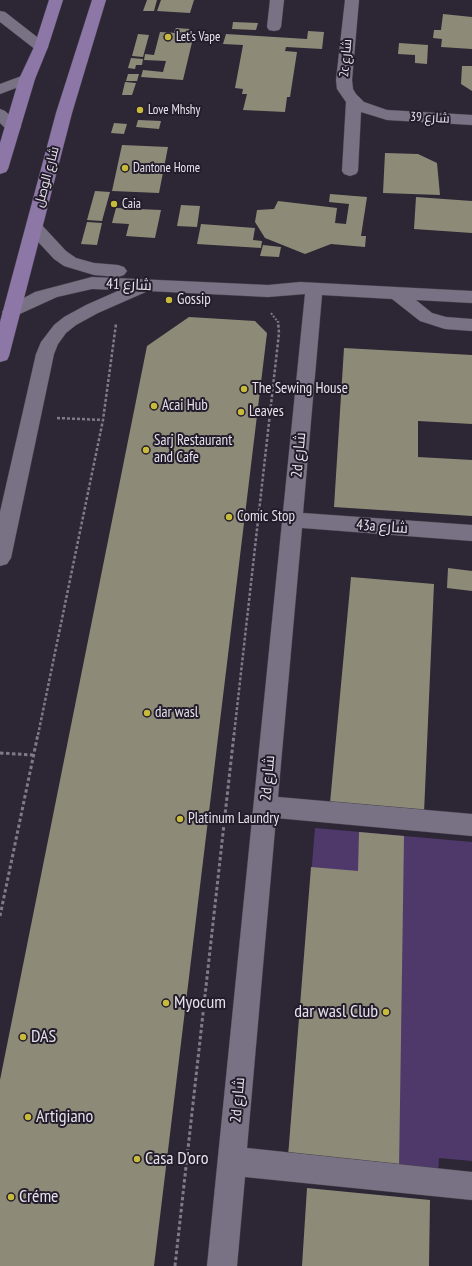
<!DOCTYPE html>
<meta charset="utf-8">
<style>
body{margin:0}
canvas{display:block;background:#2c2635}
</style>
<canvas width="472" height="1266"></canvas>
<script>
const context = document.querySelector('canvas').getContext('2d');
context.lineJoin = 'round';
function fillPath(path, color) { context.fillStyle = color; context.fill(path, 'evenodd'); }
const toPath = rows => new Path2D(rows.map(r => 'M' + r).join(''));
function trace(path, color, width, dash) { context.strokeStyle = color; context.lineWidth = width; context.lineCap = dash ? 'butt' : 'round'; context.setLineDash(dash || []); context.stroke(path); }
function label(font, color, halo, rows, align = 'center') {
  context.font = font + ' "PT Sans Narrow",Cairo,sans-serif'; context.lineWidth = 4; context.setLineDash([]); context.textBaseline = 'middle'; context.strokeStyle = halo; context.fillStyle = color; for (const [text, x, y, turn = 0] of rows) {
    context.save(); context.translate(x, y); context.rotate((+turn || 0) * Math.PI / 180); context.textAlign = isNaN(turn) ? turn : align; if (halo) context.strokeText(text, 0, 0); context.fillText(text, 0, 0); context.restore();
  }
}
fillPath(toPath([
 [315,828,472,842,472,1161,439,1158,438,1174,288,1157]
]), '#4f396a');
fillPath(toPath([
 [147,0,157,0,154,11,143,11],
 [161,0,194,0,190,13,157,11],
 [443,14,472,17,472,49,441,47,442,39,433,38,434,30,441,30],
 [233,22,258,23,256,30,232,29],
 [176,28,190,29,189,33,174,32],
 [308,31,324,32,322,49,286,47,285,51,297,52,290,97,287,97,285,112,243,110,247,94,242,94,243,89,235,88,243,45,223,44,226,34,307,39],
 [160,32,194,34,183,80,141,77,143,70,163,72,166,61,144,60,145,54,154,55],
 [138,34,149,35,143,57,132,56],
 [399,43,428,45,427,64,415,63,415,55,398,54],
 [131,58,143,59,142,65,136,65,135,69,128,68],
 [462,66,472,66,472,91,461,84],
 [128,74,139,74,137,81,126,81],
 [125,82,136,83,132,95,122,95],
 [138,120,161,121,159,129,136,127],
 [114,123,127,124,124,134,111,133],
 [122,145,168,147,159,193,112,191],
 [385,153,418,154,437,163,440,195,383,193],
 [95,191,110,192,102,221,87,220],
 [330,194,367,197,361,236,366,236,365,247,331,244,305,254,265,238,255,222,257,210,274,209,278,201,337,208,335,223,346,224,349,204,329,202],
 [416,197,472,201,472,233,414,229],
 [181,205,200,206,197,227,177,226],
 [116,208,161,210,155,238,126,236,129,224,112,223],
 [87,222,102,223,97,245,81,244],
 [201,224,255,228,253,240,262,241,261,248,197,244],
 [263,245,281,247,279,257,260,256],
 [189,317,255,321,267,333,154,1266,0,1266,0,1080,147,346],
 [344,348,472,355,472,424,418,421,418,457,472,460,472,516,334,507],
 [448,568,472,571,472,591,447,588],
 [351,577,434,584,424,813,330,803],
 [359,832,404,836,399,1170,288,1157,311,867,358,871],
 [307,1188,430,1200,429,1266,302,1266]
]), '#8d8b77');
const minor = toPath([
 [270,0,284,0,281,27,279,30,274,31,269,30,267,27,270,0],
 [345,0,359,0,352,80,353,89,356,94,364,102,387,110,472,115,472,125,387,120,361,112,358,171,356,174,350,176,344,174,342,171,346,102,337,89,336,80,345,0],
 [0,11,5,12,46,44,48,47,46,50,41,51,36,50,0,22,0,11],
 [27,74,32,76,35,79,32,82,0,94,0,84,27,74],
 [0,109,5,111,19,124,21,127,19,130,13,132,7,130,0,123,0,109],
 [34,222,40,223,66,251,76,258,94,263,118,265,124,267,127,271,124,275,118,277,94,275,64,266,54,259,28,231,26,227,28,223,34,222],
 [92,277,268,285,300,282,472,291,472,303,416,300,432,313,446,317,472,319,472,331,445,329,420,321,392,299,322,295,303,513,472,525,472,541,302,528,278,797,472,814,472,836,276,818,247,1148,472,1172,472,1200,245,1177,237,1266,207,1266,305,294,268,297,148,291,98,313,76,325,66,333,58,344,54,354,11,558,7,564,0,566,0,512,36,354,41,342,54,325,64,317,86,305,120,290,92,289,57,297,11,318,5,316,2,312,5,308,35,292,92,277]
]);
const major = toPath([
 [49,0,63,0,48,47,35,79,8,169,6,172,0,174,0,143,19,79,34,47,49,0],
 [92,0,106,0,72,113,9,356,7,360,0,362,0,322,56,113,92,0]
]);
trace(minor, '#47424e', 1);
trace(major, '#47424e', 1);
trace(toPath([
 [271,313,278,322]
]), '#7f7a87', 2, [2, 1.5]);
trace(toPath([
 [57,418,103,420],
 [38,735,103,420,116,324],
 [234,735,279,333,278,321]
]), '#7f7a87', 2.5, [3, 2]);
trace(toPath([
 [0,753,33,755],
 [0,916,38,734],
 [175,1266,234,734]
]), '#7f7a87', 3, [3.5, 2.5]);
fillPath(minor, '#797284');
fillPath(major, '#8c77a7');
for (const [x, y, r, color] of [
 [168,37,4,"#c8bb3b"],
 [140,110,4,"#c8bb3b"],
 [125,168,4,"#c8bb3b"],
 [114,204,4,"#c8bb3b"],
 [169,300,4,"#c8bb3b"],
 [244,389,4,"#c8bb3b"],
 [154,406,4,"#c8bb3b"],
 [241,412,4,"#c8bb3b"],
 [146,450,4,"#c8bb3b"],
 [229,517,4,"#c8bb3b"],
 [147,713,4,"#c8bb3b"],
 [180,819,4,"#c8bb3b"],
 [166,1003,4,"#c8bb3b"],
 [386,1012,4,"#c8bb3b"],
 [23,1037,4,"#c8bb3b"],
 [28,1117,4,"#c8bb3b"],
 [137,1159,4,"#c8bb3b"],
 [11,1197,4,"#c8bb3b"]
]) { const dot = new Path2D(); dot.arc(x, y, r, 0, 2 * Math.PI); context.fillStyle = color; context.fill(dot); trace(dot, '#231c2b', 1.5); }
label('13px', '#e6e2ec', '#231c2b', [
 ["Let's Vape",176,37],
 ["Love Mhshy",148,110],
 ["Dantone Home",133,168],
 ["Caia",122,204]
], 'left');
label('13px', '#e6e2ec', '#231c2b', [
 ["2c شارع",346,58,-85],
 ["شارع 39",430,118,3],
 ["شارع الوصل",47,177,-75]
]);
label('15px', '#e6e2ec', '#231c2b', [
 ["شارع 41",129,285,2],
 ["2d شارع",299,455,-85],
 ["43a شارع",382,527,4],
 ["2d شارع",268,778,-85],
 ["2d شارع",238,1100,-85]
]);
label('15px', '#e6e2ec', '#231c2b', [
 ["Gossip",177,300],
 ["The Sewing House",252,389],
 ["Acai Hub",162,406],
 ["Leaves",249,412],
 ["Sarj Restaurant",154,441],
 ["and Cafe",154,458],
 ["Comic Stop",237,517],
 ["dar wasl",155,713],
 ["Platinum Laundry",188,819]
], 'left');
label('18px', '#e6e2ec', '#231c2b', [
 ["Myocum",174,1003],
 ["dar wasl Club",378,1012,"right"],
 ["DAS",31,1037],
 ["Artigiano",36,1117],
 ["Casa D'oro",145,1159],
 ["Créme",19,1197]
], 'left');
</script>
